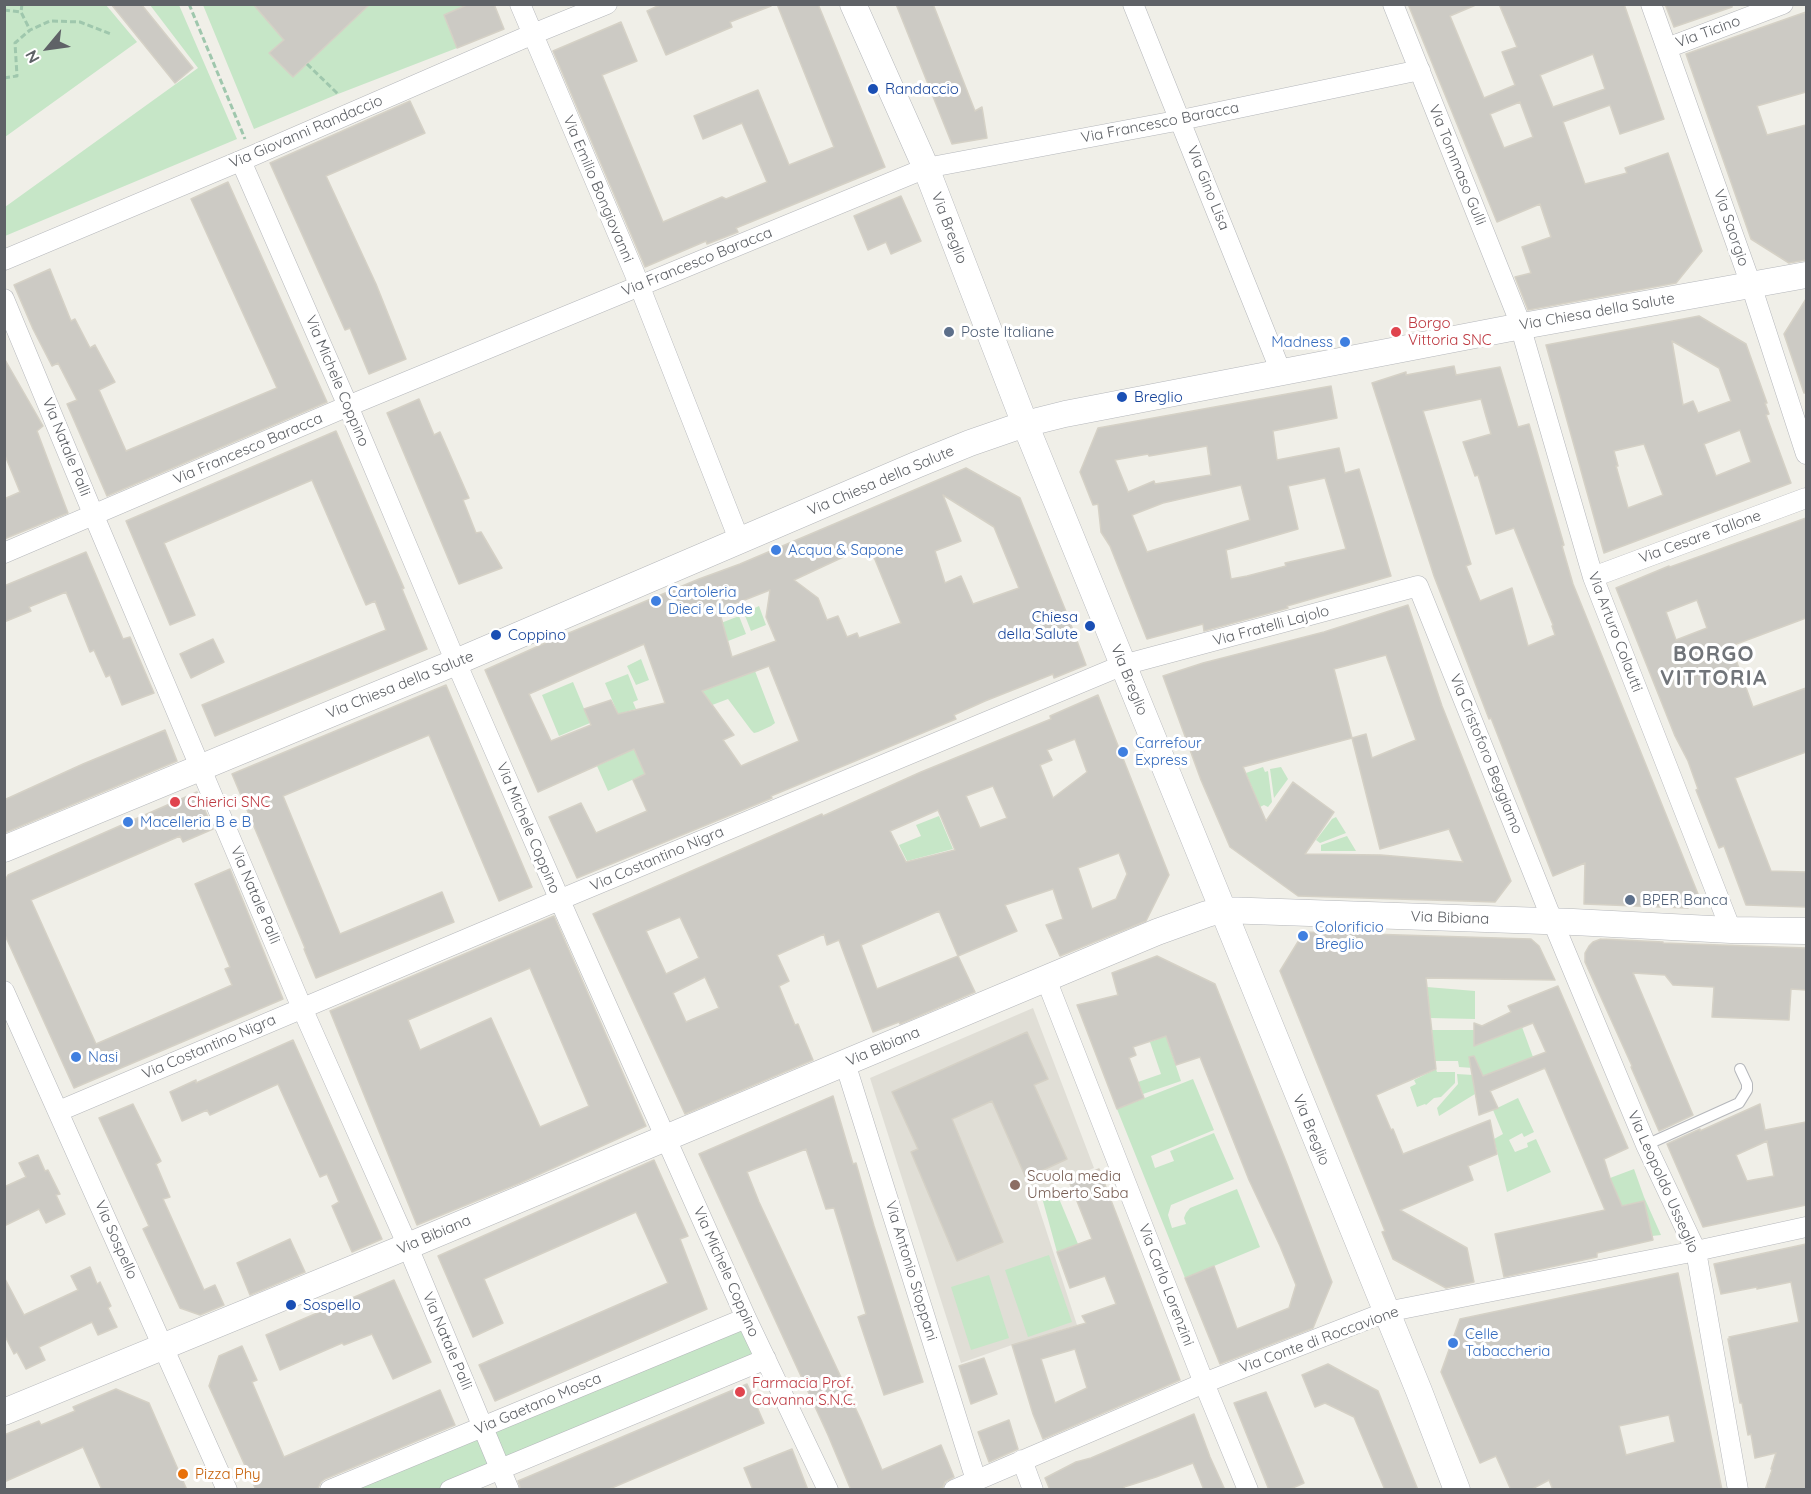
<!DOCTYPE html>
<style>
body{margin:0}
#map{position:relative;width:1811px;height:1494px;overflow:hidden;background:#f0efe8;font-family:Quicksand,sans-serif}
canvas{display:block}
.frame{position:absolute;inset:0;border:6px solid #5f6267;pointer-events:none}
.north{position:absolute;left:18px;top:18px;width:60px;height:60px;-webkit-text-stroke:4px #fff;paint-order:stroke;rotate:241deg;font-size:16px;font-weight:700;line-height:24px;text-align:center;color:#5f6267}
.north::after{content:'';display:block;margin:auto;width:21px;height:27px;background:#5f6267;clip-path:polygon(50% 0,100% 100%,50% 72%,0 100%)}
</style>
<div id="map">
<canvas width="1811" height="1494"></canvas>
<div class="frame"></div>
<div class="north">N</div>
</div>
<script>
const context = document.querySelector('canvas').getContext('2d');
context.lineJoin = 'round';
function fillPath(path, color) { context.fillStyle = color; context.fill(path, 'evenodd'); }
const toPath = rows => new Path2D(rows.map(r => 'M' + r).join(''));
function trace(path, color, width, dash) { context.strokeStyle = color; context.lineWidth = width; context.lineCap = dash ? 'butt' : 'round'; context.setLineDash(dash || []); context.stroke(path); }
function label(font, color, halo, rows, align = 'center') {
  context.font = font + ' Quicksand,sans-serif'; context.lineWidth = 6; context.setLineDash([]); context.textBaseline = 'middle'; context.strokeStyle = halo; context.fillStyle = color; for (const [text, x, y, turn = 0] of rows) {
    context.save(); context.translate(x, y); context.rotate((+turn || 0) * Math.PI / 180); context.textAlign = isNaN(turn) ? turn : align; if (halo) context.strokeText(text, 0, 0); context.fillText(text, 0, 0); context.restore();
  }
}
fillPath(toPath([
 [1033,1008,1094,1168,1034,1193,1077,1325,1012,1345,961,1363,870,1078],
 [1027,1032,1048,1079,1034,1085,1067,1159,1026,1178,992,1101,913,1137,893,1092],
 [957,1133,1003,1242,957,1261,911,1152]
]), '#e0ded6');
fillPath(toPath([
 [5,4,106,5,137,42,5,137],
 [150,5,179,5,237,139,5,236,5,207,198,68],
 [203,5,469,5,444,15,457,48,338,94,254,129],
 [759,606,766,625,751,631,744,613],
 [739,616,746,634,728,641,721,623],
 [641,659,649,680,636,685,627,666],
 [755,671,775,723,771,726,758,732,754,733,751,730,728,699,699,710,687,696],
 [628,674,638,700,633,702,636,709,618,714,605,683],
 [573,682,590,723,559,736,542,695],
 [634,749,645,774,608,791,597,766],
 [1263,767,1265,772,1268,771,1272,802,1268,807,1264,805,1260,807,1246,773],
 [1281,767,1288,779,1274,798,1270,769],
 [939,816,953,849,907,861,899,845,921,836,916,825],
 [1336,817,1346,833,1320,843,1316,840,1332,819],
 [1347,836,1356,851,1321,851,1321,845],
 [1427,987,1475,991,1475,1019,1430,1018],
 [1522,1027,1533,1057,1473,1080,1475,1094,1439,1116,1437,1108,1458,1084,1457,1074,1473,1075,1473,1068,1459,1067,1458,1061,1435,1061,1432,1030,1474,1030,1474,1045],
 [1166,1036,1181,1081,1143,1094,1138,1082,1161,1074,1150,1042],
 [1436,1069,1437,1072,1455,1072,1455,1083,1441,1097,1434,1098,1426,1105,1425,1104,1417,1107,1410,1087,1416,1084,1414,1080],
 [1193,1079,1214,1130,1151,1156,1155,1168,1174,1161,1170,1151,1214,1133,1234,1179,1171,1205,1168,1215,1172,1228,1186,1224,1184,1218,1186,1213,1190,1208,1237,1189,1260,1247,1185,1278,1117,1109],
 [1518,1098,1534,1132,1524,1137,1522,1133,1509,1140,1515,1152,1528,1147,1527,1143,1536,1139,1551,1172,1507,1192,1494,1139,1503,1134,1493,1110],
 [1634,1169,1644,1197,1661,1235,1652,1236,1644,1201,1606,1209,1614,1187,1610,1178],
 [1055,1189,1078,1244,1057,1252,1041,1194],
 [1049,1255,1072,1322,1028,1337,1005,1270],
 [989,1275,1009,1338,971,1350,951,1287],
 [746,1318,766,1359,450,1489,330,1490]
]), '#c6e6c7');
const building = toPath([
 [111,4,141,4,193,68,175,83,111,4],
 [253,4,370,4,293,77,269,53,284,40,253,4],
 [469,4,494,4,504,29,457,48,444,15,469,4],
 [662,4,771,4,771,6,730,22,732,27,666,55,647,11,662,4],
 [777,4,818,4,885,167,736,228,738,232,707,244,706,241,645,267,553,51,621,22,637,61,602,75,663,222,722,197,726,199,767,182,742,123,703,139,694,116,758,90,789,165,834,147,777,4],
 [896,4,933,4,975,111,982,107,987,138,952,144,896,4],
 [1408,4,1478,4,1450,16,1484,98,1515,85,1502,52,1517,47,1499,4,1624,4,1664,119,1620,134,1610,105,1563,122,1585,184,1627,173,1625,168,1668,153,1702,251,1676,283,1528,310,1515,277,1531,273,1522,247,1551,237,1540,204,1497,222,1408,4],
 [1593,54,1605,89,1553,107,1540,75,1593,54],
 [1520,102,1533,137,1504,148,1490,114,1520,102],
 [1665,4,1732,4,1732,7,1674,27,1665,4],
 [1806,12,1806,92,1757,106,1767,135,1806,125,1806,260,1789,263,1751,239,1686,54,1806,12],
 [410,101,425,133,326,176,376,284,406,359,369,374,350,328,345,330,270,163,410,101],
 [228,182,327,402,107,496,67,404,77,400,58,363,52,366,33,329,14,285,50,269,71,321,75,319,90,348,95,345,115,382,99,390,126,451,277,388,191,199,228,182],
 [901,196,921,241,891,254,886,242,868,250,854,216,901,196],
 [1806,299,1806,393,1804,393,1784,334,1806,299],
 [1699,316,1746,344,1767,403,1765,403,1769,414,1766,415,1791,483,1604,553,1546,345,1699,316],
 [1672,341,1719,368,1731,401,1698,413,1693,401,1683,405,1672,341],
 [1740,430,1751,462,1716,476,1704,444,1740,430],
 [1644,444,1663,495,1628,508,1616,466,1618,466,1614,451,1644,444],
 [4,358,43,426,37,431,68,513,4,539,4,499,20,492,4,453,4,358],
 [1454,366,1456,375,1500,367,1518,427,1529,424,1564,545,1562,546,1573,584,1698,894,1688,908,1584,904,1585,863,1553,876,1491,718,1489,719,1434,576,1372,383,1406,372,1406,375,1454,366],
 [1481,399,1491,434,1463,442,1475,476,1478,475,1496,534,1514,528,1553,625,1552,626,1555,635,1528,646,1512,588,1480,601,1466,566,1471,564,1423,411,1481,399],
 [1331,386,1337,418,1273,431,1277,460,1339,448,1345,473,1359,469,1391,576,1287,606,1288,608,1204,631,1203,624,1147,639,1110,546,1101,532,1098,504,1093,505,1080,472,1098,428,1331,386],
 [1207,446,1211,475,1155,484,1154,481,1128,492,1115,460,1148,454,1149,456,1207,446],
 [1325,478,1346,549,1285,563,1286,566,1247,576,1231,579,1226,550,1298,529,1288,486,1325,478],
 [1241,485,1250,520,1147,552,1132,515,1163,503,1241,485],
 [419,399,434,435,440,432,469,498,463,500,476,533,481,532,502,568,459,584,387,413,419,399],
 [336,431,404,588,402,589,427,649,215,736,202,705,386,630,375,601,366,605,312,480,164,543,195,615,170,625,126,521,336,431],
 [966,468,1020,498,1067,614,1086,665,1054,678,1053,674,985,701,954,715,956,719,771,796,772,798,577,878,549,817,581,803,596,833,647,811,633,780,645,774,634,749,538,792,485,670,552,640,699,579,740,564,966,468],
 [943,495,994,527,1019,588,973,604,961,576,945,583,935,551,961,541,943,495],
 [869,545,901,623,859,638,857,633,847,637,838,616,827,620,818,598,794,580,869,545],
 [770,590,766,617,776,641,732,657,719,610,770,590],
 [644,644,665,703,618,714,611,700,584,709,591,725,551,741,529,694,644,644],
 [769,666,799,741,741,766,723,740,734,735,702,691,769,666],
 [1806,518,1806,618,1731,646,1753,707,1806,688,1806,752,1735,778,1771,871,1806,872,1806,907,1746,905,1724,846,1719,848,1696,790,1698,789,1688,761,1675,736,1616,588,1669,566,1670,567,1698,557,1806,518],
 [1697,600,1707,628,1676,640,1666,612,1697,600],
 [86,552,123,639,130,637,154,693,122,705,110,675,106,677,94,650,90,652,66,592,29,607,31,611,4,622,4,586,86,552],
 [1408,605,1442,706,1511,881,1495,902,1298,896,1230,847,1201,780,1163,676,1203,663,1324,632,1408,605],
 [1386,655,1416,740,1372,758,1366,734,1352,738,1334,669,1386,655],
 [1352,738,1380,849,1449,829,1463,862,1381,855,1305,854,1334,812,1293,782,1266,821,1243,767,1352,738],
 [213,639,224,662,191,678,180,654,213,639],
 [446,685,532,887,499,901,429,735,283,796,340,934,442,892,454,922,316,978,304,949,305,948,232,774,446,685],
 [1098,695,1169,875,1146,921,1060,956,1046,925,1063,919,1053,889,1005,905,1017,931,958,956,975,992,900,1024,899,1022,873,1032,839,940,827,945,824,934,777,955,789,981,779,986,795,1025,798,1024,813,1060,685,1114,593,914,822,814,823,816,921,772,1051,719,1050,716,1098,695],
 [1075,739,1087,772,1053,798,1040,765,1052,760,1047,750,1075,739],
 [993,786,1007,818,980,828,966,796,993,786],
 [938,810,955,850,906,862,890,831,938,810],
 [1119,853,1127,874,1116,899,1092,909,1078,868,1119,853],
 [939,911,958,956,877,989,861,945,939,911],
 [680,917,699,958,666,974,646,931,680,917],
 [705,977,719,1008,686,1022,673,993,705,977],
 [165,730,177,761,4,833,4,800,83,764,165,730],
 [197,792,213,829,183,842,180,836,31,900,96,1044,232,985,225,969,230,967,195,884,230,869,283,999,74,1088,4,933,4,882,8,875,197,792],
 [554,916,646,1126,520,1183,417,1225,330,1011,554,916],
 [530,968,589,1106,540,1127,491,1018,420,1050,408,1020,530,968],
 [1304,932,1531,939,1539,946,1555,980,1426,978,1436,1069,1376,1095,1391,1130,1393,1129,1403,1154,1490,1120,1497,1154,1468,1166,1473,1180,1400,1210,1467,1248,1474,1282,1446,1288,1393,1259,1382,1232,1385,1231,1280,971,1304,932],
 [1601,939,1663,942,1663,943,1806,948,1806,990,1791,989,1789,1020,1712,1017,1714,987,1673,985,1665,975,1633,973,1693,1115,1659,1131,1631,1067,1632,1066,1585,962,1585,953,1589,946,1593,942,1601,939],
 [1157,956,1215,984,1287,1164,1332,1282,1313,1328,1220,1364,1185,1278,1214,1266,1237,1329,1289,1308,1296,1285,1280,1246,1249,1180,1200,1057,1176,1065,1166,1036,1133,1047,1136,1055,1129,1058,1144,1098,1117,1109,1077,1005,1118,995,1112,973,1157,956],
 [1558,986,1628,1148,1604,1159,1610,1178,1622,1206,1644,1201,1653,1240,1597,1253,1597,1257,1504,1277,1495,1234,1605,1210,1545,1068,1490,1091,1498,1108,1479,1115,1469,1057,1474,1056,1483,1076,1546,1052,1533,1023,1474,1046,1474,1023,1482,1026,1511,1012,1508,1006,1558,986],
 [1027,1032,1048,1079,1034,1085,1067,1159,1026,1178,992,1101,952,1119,1003,1242,957,1261,911,1152,918,1149,892,1092,1027,1032],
 [293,1040,382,1239,352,1252,332,1206,339,1202,327,1174,320,1177,278,1084,210,1115,207,1110,182,1121,170,1092,196,1080,196,1083,293,1040],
 [833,1096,853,1164,856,1163,874,1226,923,1382,884,1395,858,1317,866,1314,843,1237,834,1208,826,1209,806,1149,747,1172,759,1202,861,1420,882,1470,941,1445,954,1477,945,1482,943,1487,937,1490,851,1490,828,1435,699,1154,833,1096],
 [133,1104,161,1161,156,1164,170,1197,163,1199,204,1290,215,1285,224,1305,200,1315,180,1308,143,1229,149,1226,99,1118,133,1104],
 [1760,1104,1765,1130,1806,1122,1806,1205,1703,1227,1667,1144,1700,1129,1700,1131,1760,1104],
 [1767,1141,1774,1176,1747,1181,1736,1155,1767,1141],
 [38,1155,45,1171,48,1170,60,1194,56,1195,65,1214,46,1223,39,1209,4,1226,4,1187,26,1177,19,1163,38,1155],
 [654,1160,688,1236,680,1239,707,1309,495,1401,479,1365,668,1283,636,1212,484,1279,503,1323,473,1337,438,1256,654,1160],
 [1099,1169,1180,1380,1043,1439,1033,1414,1012,1345,1086,1323,1082,1316,1116,1304,1105,1276,1070,1288,1057,1252,1092,1239,1069,1181,1099,1169],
 [1075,1349,1087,1388,1055,1403,1041,1359,1075,1349],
 [290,1239,305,1272,250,1295,237,1263,290,1239],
 [1806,1244,1806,1490,1765,1490,1772,1470,1771,1469,1776,1453,1755,1458,1751,1434,1748,1435,1742,1403,1740,1403,1728,1339,1730,1339,1729,1337,1799,1322,1791,1282,1757,1289,1757,1287,1721,1294,1714,1264,1806,1244],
 [90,1267,97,1284,100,1282,111,1306,108,1308,117,1327,98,1335,92,1322,39,1347,45,1360,26,1369,17,1352,14,1354,4,1334,4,1277,24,1315,78,1290,71,1276,90,1267],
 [1678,1273,1722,1490,1553,1490,1549,1480,1530,1490,1511,1490,1496,1456,1480,1463,1441,1372,1460,1319,1678,1273],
 [1669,1415,1675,1442,1626,1455,1619,1426,1669,1415],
 [394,1280,431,1362,393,1379,372,1334,344,1345,342,1343,280,1370,266,1335,394,1280],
 [242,1346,257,1380,252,1382,284,1457,440,1390,455,1425,325,1479,321,1482,318,1488,314,1490,256,1490,209,1386,219,1356,242,1346],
 [984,1358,997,1394,971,1404,959,1366,984,1358],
 [1328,1364,1378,1391,1418,1490,1385,1490,1354,1417,1325,1403,1315,1407,1302,1375,1328,1364],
 [747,1384,764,1423,607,1490,521,1490,518,1481,747,1384],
 [116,1389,149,1403,187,1490,102,1490,83,1447,4,1482,4,1435,39,1421,41,1425,75,1411,73,1407,116,1389],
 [1266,1392,1304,1483,1288,1490,1269,1490,1234,1403,1266,1392],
 [1194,1414,1210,1457,1225,1490,1204,1490,1193,1463,1156,1477,1124,1487,1125,1490,1050,1490,1045,1478,1076,1462,1091,1458,1194,1414],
 [1009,1420,1018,1449,989,1462,978,1432,1009,1420],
 [792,1449,808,1490,753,1490,744,1468,792,1449]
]);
fillPath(building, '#cccac4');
trace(building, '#d5d1c6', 1.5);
const service = toPath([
 [1646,1145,1739,1103,1747,1090,1747,1084,1740,1069]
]);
const minor = toPath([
 [520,4,634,272,740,542],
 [1133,4,1281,372],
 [1393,4,1517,315,1593,577,1731,930],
 [1651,4,1751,285,1806,454],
 [1667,48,1783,4],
 [241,161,348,406,452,653,569,921,746,1318,828,1490],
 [4,260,252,156,533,34,607,4],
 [4,299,94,516,302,1008,403,1235,509,1490],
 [4,553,348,406,926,168,1181,120,1420,70],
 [1593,577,1806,498],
 [1046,979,1204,1383,1248,1490],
 [4,991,227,1490],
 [845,1063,976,1480],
 [59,1111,559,900,1123,665,1418,586,1553,922,1646,1145,1696,1251,1738,1490],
 [1022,1460,1033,1490],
 [330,1490,746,1318],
 [450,1490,766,1359],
 [954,1490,1204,1383,1386,1312,1696,1251,1806,1227]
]);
const tertiary = toPath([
 [853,4,926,168,1023,419,1419,1391,1457,1490],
 [4,849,456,662,916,465,970,443,1025,424,1065,414,1506,329,1806,275],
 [4,1412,408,1246,1157,932,1207,914,1222,910,1573,922,1731,930,1806,931]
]);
trace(service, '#b5b7bb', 12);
trace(minor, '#b5b7bb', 21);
trace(tertiary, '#b5b7bb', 27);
trace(toPath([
 [22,4,21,12,30,30],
 [189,4,245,139],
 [4,10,21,12],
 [307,64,338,94],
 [4,78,17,76,15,43,30,30,50,21,80,22,111,34]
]), '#9fc7ad', 3, [6, 3]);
trace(service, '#fff', 10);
trace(minor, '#fff', 20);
trace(tertiary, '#fff', 26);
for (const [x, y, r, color] of [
 [873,89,6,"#1a4fb4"],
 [949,332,6,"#5c6f8a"],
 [1396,332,6,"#e0444e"],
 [1345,342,6,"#3f7fe0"],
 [1122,397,6,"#1a4fb4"],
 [776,550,6,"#3f7fe0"],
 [656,601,6,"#3f7fe0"],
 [1090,626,6,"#1a4fb4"],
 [496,635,6,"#1a4fb4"],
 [1123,752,6,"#3f7fe0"],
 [175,802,6,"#e0444e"],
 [128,822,6,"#3f7fe0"],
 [1630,900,6,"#5c6f8a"],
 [1303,936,6,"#3f7fe0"],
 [76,1057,6,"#3f7fe0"],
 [1015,1185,6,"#8d6e63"],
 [291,1305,6,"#1a4fb4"],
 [1453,1343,6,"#3f7fe0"],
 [740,1392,6,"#e0444e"],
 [183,1474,6,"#e8710a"]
]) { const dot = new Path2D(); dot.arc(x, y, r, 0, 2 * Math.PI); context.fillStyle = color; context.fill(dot); trace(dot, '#fff', 2); }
label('15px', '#5f6267', '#fff', [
 ["Via Ticino",1708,32,-20],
 ["Via Francesco Baracca",1160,123,-11],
 ["Via Giovanni Randaccio",306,132,-23],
 ["Via Tommaso Gulli",1457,165,68],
 ["Via Gino Lisa",1208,188,68],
 ["Via Emilio Bongiovanni",598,189,67],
 ["Via Breglio",949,228,69],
 ["Via Saorgio",1731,228,71],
 ["Via Francesco Baracca",697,262,-22],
 ["Via Chiesa della Salute",1597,312,-10],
 ["Via Michele Coppino",337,381,67],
 ["Via Natale Palli",66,447,68],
 ["Via Francesco Baracca",248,449,-23],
 ["Via Chiesa della Salute",881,481,-23],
 ["Via Cesare Tallone",1700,537,-20],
 ["Via Fratelli Lajolo",1271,626,-15],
 ["Via Arturo Colautti",1615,632,69],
 ["Via Breglio",1129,680,68],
 ["Via Chiesa della Salute",400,685,-22],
 ["Via Cristoforo Beggiamo",1486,754,68],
 ["Via Michele Coppino",528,828,67],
 ["Via Costantino Nigra",657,859,-23],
 ["Via Natale Palli",255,895,67],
 ["Via Bibiana",1450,918,2],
 ["Via Costantino Nigra",209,1047,-23],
 ["Via Bibiana",883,1047,-23],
 ["Via Breglio",1311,1130,68],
 ["Via Leopoldo Usseglio",1663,1182,66],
 ["Via Bibiana",434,1235,-23],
 ["Via Sospello",116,1240,66],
 ["Via Antonio Stoppani",911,1271,73],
 ["Via Michele Coppino",726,1272,66],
 ["Via Carlo Lorenzini",1166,1285,69],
 ["Via Conte di Roccavione",1319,1340,-20],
 ["Via Natale Palli",447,1341,67],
 ["Via Gaetano Mosca",538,1404,-23]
]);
label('15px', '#164399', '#fff', [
 ["Randaccio",885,89],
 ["Breglio",1134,397],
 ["Chiesa",1078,617,"right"],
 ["della Salute",1078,634,"right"],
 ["Coppino",508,635],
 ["Sospello",303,1305]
], 'left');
label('15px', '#be3a42', '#fff', [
 ["Borgo",1408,323],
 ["Vittoria SNC",1408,340],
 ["Chierici SNC",187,802],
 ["Farmacia Prof.",752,1383],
 ["Cavanna S.N.C.",752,1400]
], 'left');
label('15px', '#4e5e75', '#fff', [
 ["Poste Italiane",961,332],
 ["BPER Banca",1642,900]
], 'left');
label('15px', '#366cbe', '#fff', [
 ["Madness",1333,342,"right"],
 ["Acqua & Sapone",788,550],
 ["Cartoleria",668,592],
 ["Dieci e Lode",668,609],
 ["Carrefour",1135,743],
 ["Express",1135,760],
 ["Macelleria B e B",140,822],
 ["Colorificio",1315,927],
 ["Breglio",1315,944],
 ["Nasi",88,1057],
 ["Celle",1465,1334],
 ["Tabaccheria",1465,1351]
], 'left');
label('15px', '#785e54', '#fff', [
 ["Scuola media",1027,1176],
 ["Umberto Saba",1027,1193]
], 'left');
label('15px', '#c56008', '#fff', [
 ["Pizza Phy",195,1474]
], 'left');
context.letterSpacing = '1.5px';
label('bold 21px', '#707479', '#fff', [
 ["BORGO",1714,655],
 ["VITTORIA",1714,679]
]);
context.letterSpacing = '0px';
</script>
